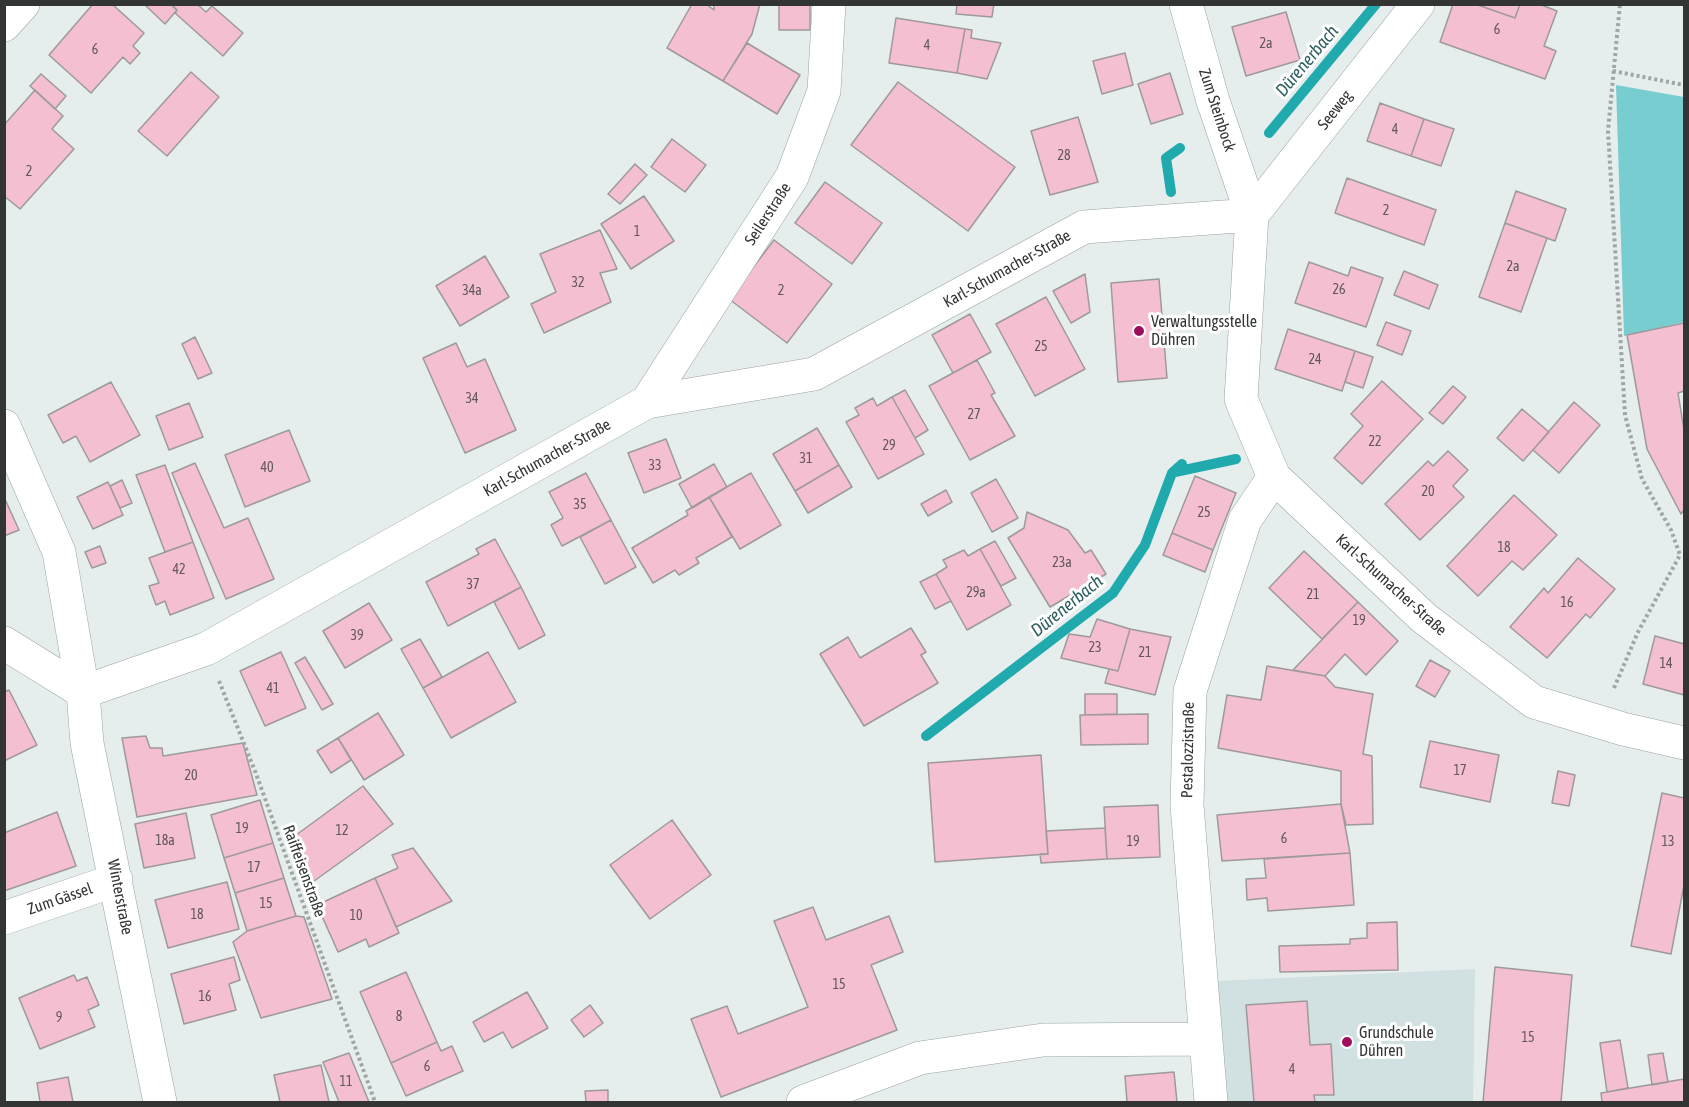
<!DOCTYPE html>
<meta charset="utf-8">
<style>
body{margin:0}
#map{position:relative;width:1689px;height:1107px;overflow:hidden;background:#e6eded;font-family:"Asap Condensed",sans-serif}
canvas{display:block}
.frame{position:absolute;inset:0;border:6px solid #333535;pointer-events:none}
</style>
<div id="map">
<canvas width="1689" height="1107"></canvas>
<div class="frame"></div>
</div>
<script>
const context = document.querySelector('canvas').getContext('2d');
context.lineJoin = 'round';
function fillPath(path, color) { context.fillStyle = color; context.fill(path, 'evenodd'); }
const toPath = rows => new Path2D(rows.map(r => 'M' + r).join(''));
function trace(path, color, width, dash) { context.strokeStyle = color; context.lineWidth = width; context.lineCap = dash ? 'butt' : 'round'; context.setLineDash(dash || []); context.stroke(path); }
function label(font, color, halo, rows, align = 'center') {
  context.font = font + ' "Asap Condensed",sans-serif'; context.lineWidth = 6; context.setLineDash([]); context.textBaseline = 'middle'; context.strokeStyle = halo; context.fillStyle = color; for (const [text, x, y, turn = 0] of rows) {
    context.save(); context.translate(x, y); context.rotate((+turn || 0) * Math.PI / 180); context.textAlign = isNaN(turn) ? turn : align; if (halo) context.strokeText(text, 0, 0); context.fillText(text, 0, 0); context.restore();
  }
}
fillPath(toPath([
 [1475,969,1473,1102,1224,1102,1217,981]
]), '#d1e0e0');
fillPath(toPath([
 [1616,85,1684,97,1684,322,1624,336]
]), '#78cdd0');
trace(toPath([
 [1269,133,1376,4],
 [1171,192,1166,158,1180,148],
 [1175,472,1236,459],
 [926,736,1113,593,1145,545,1172,473,1182,464]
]), '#21aaae', 10);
const building = toPath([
 [93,4,112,4,144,33,133,46,140,53,130,64,123,57,91,93,49,55,93,4],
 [144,4,171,4,177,10,165,24,144,4],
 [175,4,197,4,206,12,212,6,243,33,223,56,175,13,177,10,173,7,175,4],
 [692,4,706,4,714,10,714,4,760,4,752,34,723,81,667,48,692,4],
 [779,4,810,4,810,30,779,30,779,4],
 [957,4,994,4,992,17,956,14,957,4],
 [1453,4,1475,4,1515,18,1520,4,1539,4,1557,11,1544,46,1556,51,1545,79,1440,42,1453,4],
 [1475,4,1520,4,1515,18,1475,4],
 [1286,12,1300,60,1246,76,1232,27,1286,12],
 [896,18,965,29,957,73,889,63,896,18],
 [965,29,972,30,971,38,1001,43,987,79,957,73,965,29],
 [747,43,800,75,777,114,723,81,747,43],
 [1125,53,1133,85,1102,94,1093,61,1125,53],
 [191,72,219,97,167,156,138,131,191,72],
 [1170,73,1183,114,1151,124,1138,84,1170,73],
 [41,74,66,96,55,109,30,86,41,74],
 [898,82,1015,167,968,231,851,145,898,82],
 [35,90,63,116,52,129,74,149,20,209,4,196,4,125,35,90],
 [1380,103,1424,119,1411,156,1367,141,1380,103],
 [1078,117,1098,182,1050,195,1031,131,1078,117],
 [1424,119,1454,129,1441,166,1411,156,1424,119],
 [672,139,706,165,685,192,651,167,672,139],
 [635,164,647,175,620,204,608,194,635,164],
 [1347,178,1436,210,1424,245,1335,213,1347,178],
 [825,182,882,223,852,264,795,223,825,182],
 [1516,191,1566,209,1555,241,1505,223,1516,191],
 [644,196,674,241,631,269,601,224,644,196],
 [1505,223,1547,238,1521,312,1479,297,1505,223],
 [600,230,617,269,600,273,611,302,544,333,531,304,556,292,540,254,600,230],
 [774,240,832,284,787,343,729,299,774,240],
 [485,256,509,297,460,326,436,286,485,256],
 [1309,262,1348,276,1351,267,1383,278,1366,327,1295,303,1309,262],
 [1404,271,1438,285,1429,309,1394,295,1404,271],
 [1085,274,1090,312,1071,323,1053,291,1085,274],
 [1159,279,1167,378,1118,382,1111,283,1159,279],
 [1046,297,1085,369,1035,396,996,324,1046,297],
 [970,314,991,352,953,373,932,335,970,314],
 [1386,322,1411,331,1402,355,1377,345,1386,322],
 [1684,323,1684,391,1678,393,1684,430,1684,510,1681,514,1647,449,1627,335,1684,323],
 [1288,329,1355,351,1342,391,1275,369,1288,329],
 [195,337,212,373,198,379,182,344,195,337],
 [456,343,467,367,485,359,516,430,465,453,423,358,456,343],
 [1355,351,1373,357,1363,388,1345,382,1355,351],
 [977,360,995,393,991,395,1015,436,970,460,929,386,977,360],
 [1382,381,1423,419,1362,484,1334,458,1363,426,1351,414,1382,381],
 [111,382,140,435,90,462,76,436,63,443,48,415,111,382],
 [1453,386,1466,397,1443,424,1429,413,1453,386],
 [905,390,928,430,915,438,892,397,905,390],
 [892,397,924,454,878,479,846,422,859,415,855,408,873,398,877,406,892,397],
 [1574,402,1600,425,1559,473,1533,450,1574,402],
 [189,403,203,437,169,450,156,416,189,403],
 [1522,409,1549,432,1523,461,1497,438,1522,409],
 [817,428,839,465,795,491,773,454,817,428],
 [289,430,310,481,245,507,225,455,289,430],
 [666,439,681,478,644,493,628,453,666,439],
 [1448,451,1468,470,1453,486,1464,497,1420,540,1385,504,1428,461,1433,466,1448,451],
 [195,463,224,528,248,518,274,579,226,599,172,473,195,463],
 [714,464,727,487,692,508,679,484,714,464],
 [165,465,193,542,165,552,136,475,165,465],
 [839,465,852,487,808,513,795,491,839,465],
 [586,473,611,520,562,546,551,525,563,518,549,492,586,473],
 [751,473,781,525,740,549,709,497,751,473],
 [1195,476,1236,493,1213,550,1172,533,1195,476],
 [996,479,1018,518,992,532,971,493,996,479],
 [122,480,132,503,120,508,110,486,122,480],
 [108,482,123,515,93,529,77,497,108,482],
 [946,490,952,502,928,516,921,504,946,490],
 [1514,495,1557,535,1523,570,1512,561,1478,596,1447,566,1514,495],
 [4,497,19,530,4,536,4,497],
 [709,497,732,537,696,558,699,563,679,575,675,570,653,583,632,548,688,515,686,511,709,497],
 [1027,512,1068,530,1085,553,1091,550,1106,574,1050,607,1008,538,1024,528,1027,512],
 [611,520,636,567,605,584,580,537,611,520],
 [1172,533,1213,550,1205,572,1163,555,1172,533],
 [495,539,521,587,448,626,426,582,479,554,476,549,495,539],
 [995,541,1016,578,1001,586,980,549,995,541],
 [193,542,214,598,170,615,165,601,156,605,149,586,159,583,149,558,193,542],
 [100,546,106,563,92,568,85,552,100,546],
 [980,549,1011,605,967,630,936,574,947,567,943,560,964,550,968,556,980,549],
 [1304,551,1358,602,1322,639,1269,588,1304,551],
 [1578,558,1615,589,1590,618,1586,614,1547,658,1510,627,1544,588,1548,593,1578,558],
 [936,574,951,601,935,609,920,582,936,574],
 [521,587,545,635,519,649,494,602,521,587],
 [1358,602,1398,641,1366,675,1345,654,1325,676,1293,670,1358,602],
 [369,603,392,640,345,668,323,631,369,603],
 [1097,619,1130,629,1118,671,1061,658,1069,634,1090,637,1097,619],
 [911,628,926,652,921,655,938,683,864,726,820,654,848,637,860,658,911,628],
 [1130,629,1171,637,1155,695,1105,683,1109,669,1118,671,1130,629],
 [1655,636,1684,644,1684,695,1643,684,1655,636],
 [420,639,442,677,423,688,401,649,420,639],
 [281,652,306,708,265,726,240,671,281,652],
 [488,652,516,702,451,738,423,688,488,652],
 [305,657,333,704,322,710,295,663,305,657],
 [1430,660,1450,671,1435,697,1416,686,1430,660],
 [1267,666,1325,676,1335,687,1373,694,1363,754,1372,756,1373,824,1346,825,1341,804,1341,771,1218,748,1227,695,1261,700,1267,666],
 [9,690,37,745,4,761,4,692,9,690],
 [1085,694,1117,694,1117,714,1085,715,1085,694],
 [378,713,404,755,364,780,338,738,378,713],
 [1148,714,1148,744,1081,745,1080,715,1148,714],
 [146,736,150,748,162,748,163,756,243,743,257,795,137,817,122,738,146,736],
 [338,738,351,760,331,773,317,751,338,738],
 [1430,741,1499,755,1490,802,1420,787,1430,741],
 [1041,755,1048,854,935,862,928,763,1041,755],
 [1558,771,1575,775,1569,806,1552,803,1558,771],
 [363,786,393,824,310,884,292,838,363,786],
 [1662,793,1684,798,1684,885,1671,954,1631,946,1662,793],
 [260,800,273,843,224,858,211,815,260,800],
 [1341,804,1350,853,1222,861,1217,815,1341,804],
 [1158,805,1160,857,1107,859,1104,807,1158,805],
 [57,812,76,866,4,891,4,833,57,812],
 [186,813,195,858,144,868,135,824,186,813],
 [672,820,711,875,650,919,610,865,672,820],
 [1105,828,1107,859,1041,863,1040,854,1048,854,1046,831,1105,828],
 [273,843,284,878,235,893,224,858,273,843],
 [413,848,452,901,396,927,375,878,398,868,392,855,413,848],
 [1350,853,1354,905,1268,911,1267,898,1247,900,1246,879,1266,878,1264,859,1350,853],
 [284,878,296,916,247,931,235,893,284,878],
 [375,878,399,933,369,947,366,939,338,952,317,905,375,878],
 [227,882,239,929,168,948,155,900,227,882],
 [813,907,826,940,889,916,903,952,871,965,897,1030,721,1097,691,1019,727,1006,738,1034,808,1007,774,921,813,907],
 [296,916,304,917,332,999,261,1018,233,942,247,931,296,916],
 [1397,922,1398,970,1280,972,1279,946,1350,944,1350,939,1367,938,1367,923,1397,922],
 [234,957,240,980,229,984,236,1010,184,1024,171,974,234,957],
 [1495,967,1572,975,1561,1102,1483,1102,1495,967],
 [406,972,437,1042,391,1063,360,992,406,972],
 [74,975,77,981,87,977,99,1005,88,1010,95,1027,40,1049,19,998,74,975],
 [527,992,548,1028,512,1048,503,1032,484,1042,473,1022,527,992],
 [1307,1001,1310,1045,1331,1044,1334,1095,1314,1095,1315,1102,1254,1102,1246,1005,1307,1001],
 [590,1005,603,1023,584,1037,571,1020,590,1005],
 [1620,1040,1628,1088,1607,1092,1600,1043,1620,1040],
 [437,1042,441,1051,452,1046,463,1071,406,1096,391,1063,437,1042],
 [349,1053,369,1102,339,1102,323,1062,349,1053],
 [1663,1053,1668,1082,1652,1085,1648,1055,1663,1053],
 [321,1065,329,1102,280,1102,274,1075,321,1065],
 [1174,1072,1177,1102,1127,1102,1125,1076,1174,1072],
 [68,1077,73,1102,40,1102,37,1083,68,1077],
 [1684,1079,1684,1102,1602,1102,1601,1093,1684,1079],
 [608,1090,608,1102,586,1102,585,1091,608,1090]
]);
fillPath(building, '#f4bfd1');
trace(building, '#9e999a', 1.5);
const street = toPath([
 [1186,4,1213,101,1252,215,1241,399,1274,477,1424,618,1534,702,1623,729,1684,743],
 [4,25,23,4],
 [1252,215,1418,4],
 [647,402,792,177,824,91,829,4],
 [4,426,59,552,83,692,87,743,160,1102],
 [4,643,83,692],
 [83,692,206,649,647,402,814,374,1084,227,1252,215],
 [4,918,116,880],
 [803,1102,920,1058,1043,1040,1205,1039],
 [1211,1102,1187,805,1190,691,1245,520,1274,477]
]);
trace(street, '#9ca2a2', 34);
trace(toPath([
 [1613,71,1684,85],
 [219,681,255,771,375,1102],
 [1614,688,1638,632,1680,555,1671,530,1642,479,1625,415,1608,131,1620,4]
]), '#a0a5a5', 4, [3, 3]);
trace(street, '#fff', 33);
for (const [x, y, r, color] of [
 [1139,331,6,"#9e0e5a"],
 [1347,1042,6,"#9e0e5a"]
]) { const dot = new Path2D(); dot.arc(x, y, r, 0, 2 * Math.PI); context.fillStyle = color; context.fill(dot); trace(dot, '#fff', 2); }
label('14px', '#63585c', null, [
 ["6",1497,30],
 ["2a",1266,44],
 ["4",927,46],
 ["6",95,50],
 ["4",1395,130],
 ["28",1064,156],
 ["2",29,172],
 ["2",1386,211],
 ["1",637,232],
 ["2a",1513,267],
 ["32",578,283],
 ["26",1339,290],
 ["34a",472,291],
 ["2",781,291],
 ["25",1041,347],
 ["24",1315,360],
 ["34",472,399],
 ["27",974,415],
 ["22",1375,442],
 ["29",889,446],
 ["31",806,459],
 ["33",655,466],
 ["40",267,468],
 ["20",1428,492],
 ["35",580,505],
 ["25",1204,513],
 ["18",1504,548],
 ["23a",1062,563],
 ["42",179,570],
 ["37",473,585],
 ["29a",976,593],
 ["21",1313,595],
 ["16",1567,603],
 ["19",1359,621],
 ["39",357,636],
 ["23",1095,648],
 ["21",1145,653],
 ["14",1666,664],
 ["41",273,689],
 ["17",1460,771],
 ["20",191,776],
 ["19",242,829],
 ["12",342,831],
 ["6",1284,839],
 ["18a",165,841],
 ["19",1133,842],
 ["13",1668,842],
 ["17",254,868],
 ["15",266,904],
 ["18",197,915],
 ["10",356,916],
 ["15",839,985],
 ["16",205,997],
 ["8",399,1017],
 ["9",59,1018],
 ["15",1528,1038],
 ["6",427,1067],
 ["4",1292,1070],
 ["11",346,1082]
]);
label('16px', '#333535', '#fff', [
 ["Zum Steinbock",1217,110,72],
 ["Seeweg",1335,110,-52],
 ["Seilerstraße",768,214,-57],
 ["Karl-Schumacher-Straße",1007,269,-29],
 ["Karl-Schumacher-Straße",547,458,-29],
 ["Karl-Schumacher-Straße",1391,585,42],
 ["Pestalozzistraße",1188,750,-89],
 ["Raiffeisenstraße",304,871,70],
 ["Winterstraße",120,897,79],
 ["Zum Gässel",60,899,-19]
]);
label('16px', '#333535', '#fff', [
 ["Verwaltungsstelle",1151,322],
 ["Dühren",1151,340],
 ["Grundschule",1359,1033],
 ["Dühren",1359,1051]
], 'left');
label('italic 18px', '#2b5f60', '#fff', [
 ["Dürenerbach",1307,61,-50],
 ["Dürenerbach",1067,606,-39]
]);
</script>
